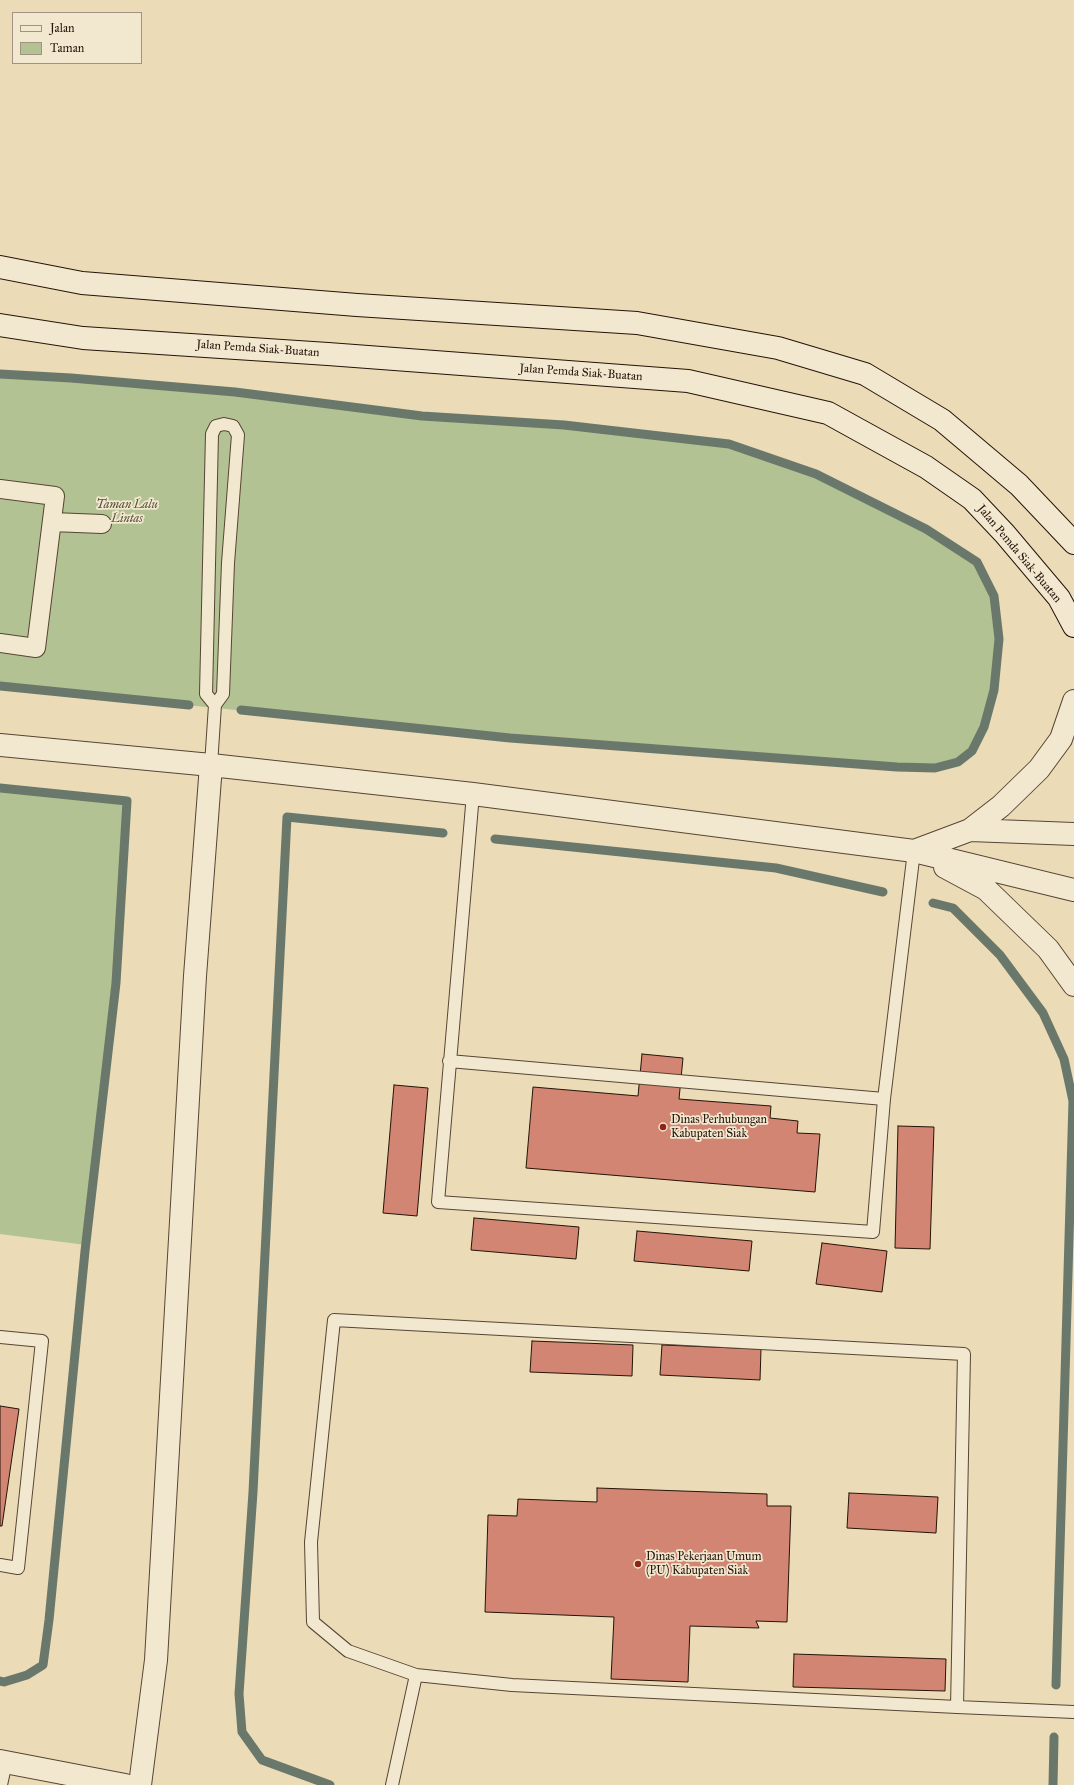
<!DOCTYPE html>
<style>
body{margin:0}
#map{position:relative;width:1074px;height:1785px;overflow:hidden;background:#ebdcb7;font-family:"IM FELL Great Primer",serif}
canvas{display:block}
.legend{position:absolute;left:12px;top:12px;width:130px;height:52px;box-sizing:border-box;background:#f2e8d0;border:1px solid #a09380;margin:0;padding:5px 7px;list-style:none;font-size:12px;color:#251308}
.legend li{display:flex;align-items:center;gap:8px;height:20px}
.legend b{width:20px;border:1px solid #a09380}
</style>
<div id="map">
<canvas width="1074" height="1785"></canvas>
<ul class="legend">
<li><b style="height:5px;background:#f2e8d0"></b>Jalan</li>
<li><b style="height:11px;background:#b3c292"></b>Taman</li>
</ul>
</div>
<script>
const context = document.querySelector('canvas').getContext('2d');
context.lineJoin = 'round';
function fillPath(path, color) { context.fillStyle = color; context.fill(path, 'evenodd'); }
const toPath = rows => new Path2D(rows.map(r => 'M' + r).join(''));
function trace(path, color, width, dash) { context.strokeStyle = color; context.lineWidth = width; context.lineCap = dash ? 'butt' : 'round'; context.setLineDash(dash || []); context.stroke(path); }
function label(font, color, halo, rows, align = 'center') {
  context.font = font + ' "IM FELL Great Primer",serif'; context.lineWidth = 3.5; context.setLineDash([]); context.textBaseline = 'middle'; context.strokeStyle = halo; context.fillStyle = color; for (const [text, x, y, turn = 0] of rows) {
    context.save(); context.translate(x, y); context.rotate((+turn || 0) * Math.PI / 180); context.textAlign = isNaN(turn) ? turn : align; if (halo) context.strokeText(text, 0, 0); context.fillText(text, 0, 0); context.restore();
  }
}
fillPath(toPath([
 [0,374,71,378,235,392,422,416,564,425,729,444,816,474,926,529,977,562,994,596,999,639,994,690,984,727,972,751,958,762,935,768,897,767,510,738,0,686],
 [0,788,127,801,116,983,86,1245,0,1234]
]), '#b3c292');
trace(toPath([
 [0,374,71,378,235,392,422,416,564,425,729,444,816,474,926,529,977,562,994,596,999,639,994,690,984,727,972,751,958,762,935,768,897,767,510,738,241,710],
 [0,686,189,705],
 [0,788,127,801,116,983,85,1251,49,1620,43,1665,27,1675,4,1682,0,1681],
 [495,839,776,868,883,892],
 [933,903,953,908,1000,955,1043,1013,1064,1059,1073,1101,1056,1685],
 [330,1785,262,1760,242,1732,239,1694,253,1492,287,817,443,833],
 [1053,1785,1054,1737]
]), '#6a786c', 9);
const building = toPath([
 [642,1054,683,1058,679,1099,771,1106,770,1118,798,1121,797,1133,820,1134,815,1192,526,1168,533,1087,638,1096,642,1054],
 [394,1085,428,1088,417,1216,383,1213,394,1085],
 [898,1126,934,1127,930,1249,895,1248,898,1126],
 [474,1218,579,1227,576,1259,471,1250,474,1218],
 [637,1231,752,1241,749,1271,634,1261,637,1231],
 [822,1243,887,1251,882,1292,816,1284,822,1243],
 [532,1341,633,1345,632,1376,530,1372,532,1341],
 [662,1345,761,1349,760,1380,660,1375,662,1345],
 [0,1406,19,1409,2,1526,0,1526,0,1406],
 [597,1488,767,1494,767,1506,791,1506,787,1622,756,1621,759,1628,690,1626,688,1682,611,1679,614,1617,485,1612,488,1515,517,1516,518,1499,597,1502,597,1488],
 [849,1493,938,1497,936,1533,847,1528,849,1493],
 [794,1654,946,1659,945,1691,793,1687,794,1654]
]);
fillPath(building, '#d18572');
trace(building, '#251308', 1);
const service = toPath([
 [211,765,215,705,223,694,228,563,238,435,233,426,224,424,216,426,212,434,206,694,215,705],
 [473,794,438,1202,873,1232,884,1099,914,851],
 [449,1061,884,1099],
 [0,1337,42,1341,18,1568,0,1565],
 [957,1707,964,1354,334,1320,311,1542,313,1622,348,1651,416,1675,512,1685,957,1707,1074,1712],
 [1,1785,6,1762],
 [392,1785,416,1675]
]);
const pedestrian = toPath([
 [0,489,55,496,36,648,0,643],
 [52,522,102,524]
]);
const minor = toPath([
 [0,745,211,765],
 [970,830,1001,806,1039,769,1061,739,1074,701],
 [914,851,970,830,1074,834],
 [945,867,986,889,1048,949,1074,985],
 [0,1761,125,1785],
 [140,1785,156,1660,195,976,211,765,473,794,914,851,1074,890]
]);
const secondary = toPath([
 [0,267,82,283,357,305,637,323,778,348,865,374,942,420,1019,485,1074,543],
 [0,325,83,338,328,354,688,381,828,413,926,467,972,499,1005,534,1059,598,1074,626]
]);
trace(service, '#564534', 14);
trace(pedestrian, '#564534', 20);
trace(minor, '#564534', 24);
trace(secondary, '#251308', 24);
trace(service, '#f2e8d0', 12);
trace(pedestrian, '#f2e8d0', 18);
trace(minor, '#f2e8d0', 22);
trace(secondary, '#f2e8d0', 22);
for (const [x, y, r, color] of [
 [663,1127,4,"#8f2418"],
 [638,1564,4,"#8f2418"]
]) { const dot = new Path2D(); dot.arc(x, y, r, 0, 2 * Math.PI); context.fillStyle = color; context.fill(dot); trace(dot, '#f2e8d0', 1.5); }
label('12px', '#251308', '#f2e8d0', [
 ["Jalan Pemda Siak-Buatan",258,349,4],
 ["Jalan Pemda Siak-Buatan",581,373,4],
 ["Jalan Pemda Siak-Buatan",1019,554,50]
]);
label('italic 12px', '#575038', '#f2e8d0', [
 ["Taman Lalu",127,505],
 ["Lintas",127,519]
]);
label('12px', '#251308', '#f2e8d0', [
 ["Dinas Perhubungan",671,1120],
 ["Kabupaten Siak",671,1134],
 ["Dinas Pekerjaan Umum",646,1557],
 ["(PU) Kabupaten Siak",646,1571]
], 'left');
</script>
